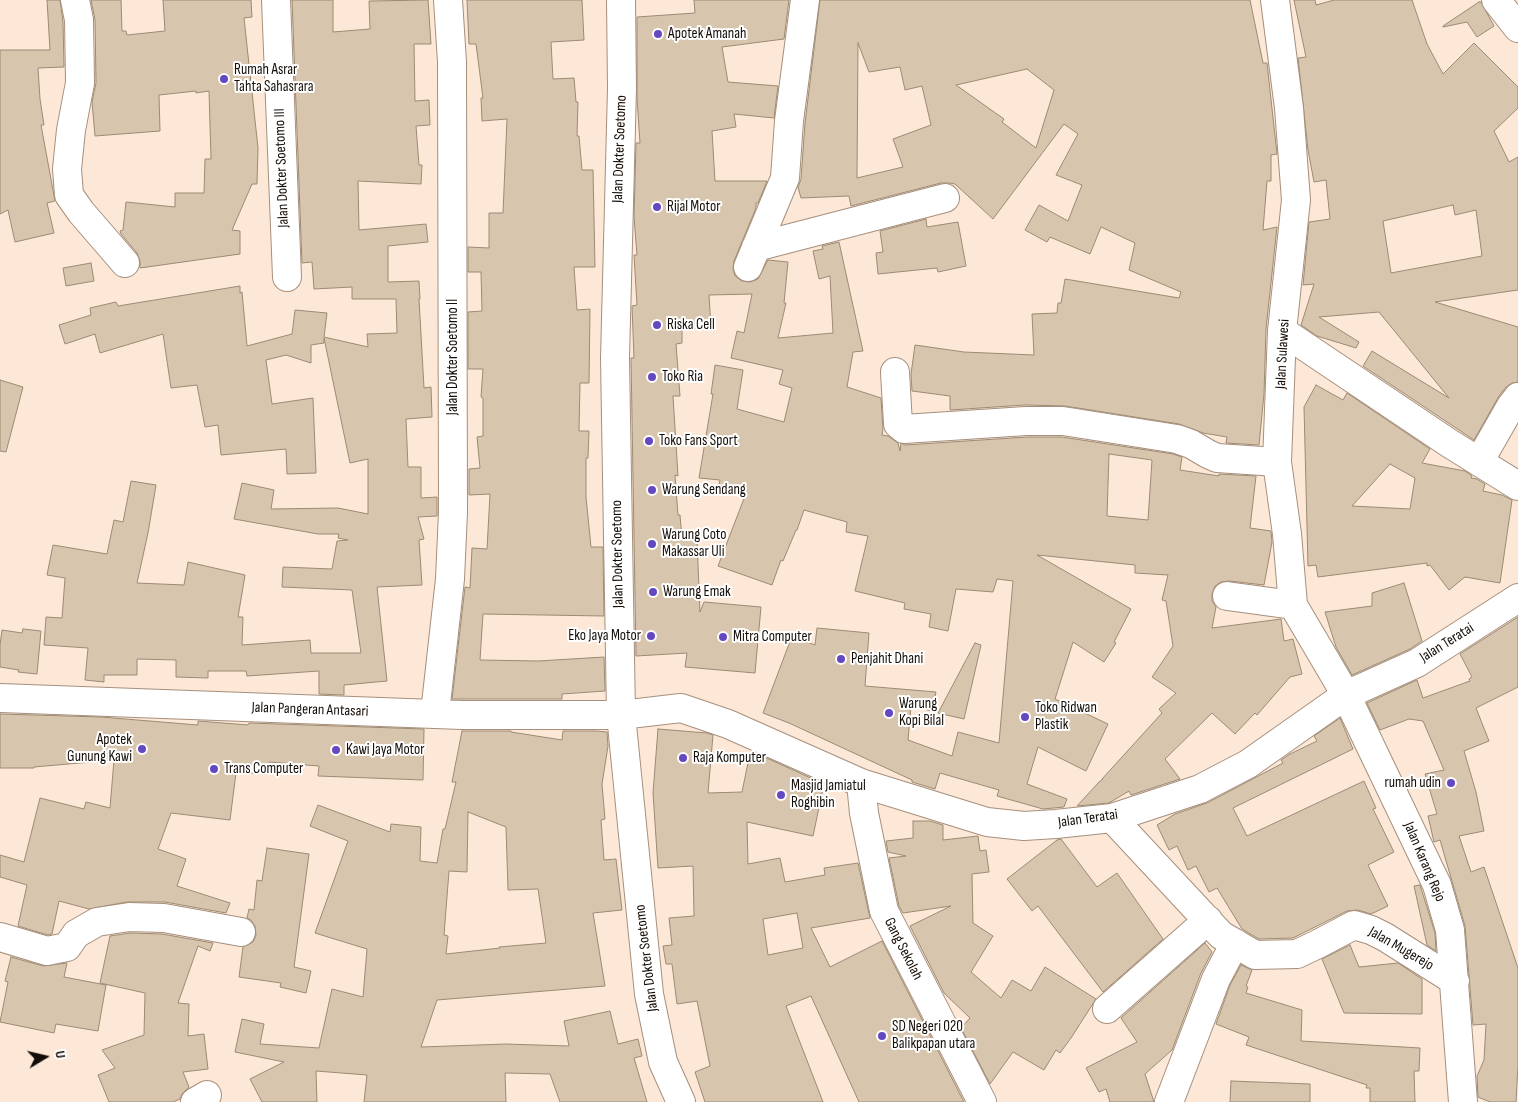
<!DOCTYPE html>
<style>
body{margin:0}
#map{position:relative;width:1518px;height:1102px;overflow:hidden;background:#fde8d8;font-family:"Sofia Sans Condensed",sans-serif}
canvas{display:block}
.north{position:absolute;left:20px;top:1032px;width:50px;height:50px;-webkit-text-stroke:4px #fff;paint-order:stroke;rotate:81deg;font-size:14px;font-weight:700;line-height:20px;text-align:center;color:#140c06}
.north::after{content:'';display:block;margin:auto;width:18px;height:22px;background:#140c06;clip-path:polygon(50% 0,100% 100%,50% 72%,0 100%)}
</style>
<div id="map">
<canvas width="1518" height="1102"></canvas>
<div class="north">U</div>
</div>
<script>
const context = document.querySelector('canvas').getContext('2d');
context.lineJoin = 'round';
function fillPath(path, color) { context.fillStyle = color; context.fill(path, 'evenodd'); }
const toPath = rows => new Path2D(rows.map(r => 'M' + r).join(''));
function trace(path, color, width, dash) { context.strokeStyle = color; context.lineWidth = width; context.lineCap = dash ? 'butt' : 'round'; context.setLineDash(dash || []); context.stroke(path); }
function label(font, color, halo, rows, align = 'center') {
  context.font = font + ' "Sofia Sans Condensed",sans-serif'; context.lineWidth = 4; context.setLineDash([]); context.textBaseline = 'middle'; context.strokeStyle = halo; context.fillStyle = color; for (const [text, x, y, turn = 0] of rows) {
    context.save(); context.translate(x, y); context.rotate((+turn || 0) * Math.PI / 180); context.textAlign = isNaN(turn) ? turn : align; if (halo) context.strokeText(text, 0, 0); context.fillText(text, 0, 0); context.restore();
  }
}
const building = toPath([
 [47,0,60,0,63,22,64,67,38,68,40,99,44,125,41,125,55,201,47,203,54,233,15,242,8,210,0,214,0,50,50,50,47,0],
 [91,0,121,0,122,31,126,31,127,35,165,31,163,0,251,0,252,17,244,18,258,148,257,184,252,184,232,230,240,231,240,254,140,268,140,261,137,253,121,234,120,231,123,230,126,202,175,207,175,193,204,193,205,159,211,159,209,91,196,93,196,91,159,95,160,131,95,136,92,102,96,83,95,20,91,0],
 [292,0,333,0,333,32,370,29,369,1,428,0,431,44,414,44,415,101,429,100,430,125,416,126,419,165,422,165,421,184,358,181,359,230,426,224,428,242,388,246,388,282,419,281,420,299,419,299,424,388,431,387,432,417,406,419,408,467,421,467,421,498,437,497,437,516,418,517,424,539,419,540,422,585,377,587,387,681,344,685,344,695,319,694,319,671,247,676,246,671,208,671,208,678,176,677,176,660,137,659,137,675,104,675,104,682,85,680,88,648,44,645,46,617,62,618,65,578,47,575,53,545,107,554,114,520,123,522,131,481,156,485,148,533,137,583,184,585,188,562,245,575,238,617,243,617,242,645,310,640,311,653,361,653,352,590,282,587,283,567,332,569,337,541,348,540,338,538,339,534,318,534,234,519,242,483,274,490,271,509,338,508,368,514,368,459,350,463,324,338,324,343,311,345,311,363,286,355,266,360,272,404,313,398,316,473,287,474,286,449,221,455,218,425,205,427,197,385,171,388,163,334,100,353,95,334,65,344,59,325,91,315,90,308,116,302,118,306,240,286,240,293,242,292,247,346,292,334,295,310,327,313,324,337,368,347,367,334,397,333,396,299,352,299,352,287,314,289,312,262,302,263,292,0],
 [467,0,582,0,584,40,551,42,553,79,574,78,576,102,578,102,577,136,579,136,582,170,593,170,595,267,574,267,577,310,590,309,589,383,580,383,579,431,589,431,588,458,586,458,586,497,591,547,603,547,604,616,483,614,480,660,538,661,604,657,605,691,562,694,562,699,452,699,465,587,470,588,472,548,487,549,490,494,469,495,469,469,480,468,477,437,483,436,483,398,481,397,483,369,468,369,468,312,482,311,481,272,468,272,468,247,489,248,489,213,503,213,507,119,482,121,481,98,483,98,476,44,469,44,467,0],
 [694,0,789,0,784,39,722,47,728,82,778,86,774,118,734,114,736,127,712,131,715,181,767,181,758,203,756,203,756,208,734,261,733,269,735,276,742,281,750,282,758,279,768,260,788,262,784,303,786,303,778,338,833,333,830,276,819,279,813,251,823,249,822,246,839,242,863,351,853,352,847,387,881,398,883,429,882,435,888,436,898,443,900,451,901,443,905,445,1027,437,1062,437,1173,454,1182,457,1180,470,1219,476,1219,474,1256,476,1250,528,1271,531,1272,542,1264,585,1229,581,1221,582,1215,586,1212,594,1212,601,1216,607,1212,628,1281,619,1284,641,1293,639,1302,674,1290,677,1257,715,1255,713,1235,734,1212,713,1165,759,1180,779,1131,795,1129,791,1109,803,1077,806,1099,782,1103,779,1102,779,1162,713,1159,709,1176,693,1152,677,1173,646,1166,601,1162,600,1168,575,1135,573,1135,565,1037,555,1131,609,1114,642,1116,643,1104,662,1073,642,1055,699,1108,724,1086,771,1038,747,1027,784,1067,799,1064,807,1043,809,997,796,999,790,940,773,935,789,912,782,912,780,789,723,763,713,792,636,815,645,817,628,869,633,865,686,936,692,932,711,911,706,908,740,952,756,958,732,999,743,1013,581,997,579,993,592,956,589,948,631,929,627,931,614,904,609,905,603,855,591,868,536,846,532,847,522,804,510,797,530,796,530,783,561,781,560,772,585,718,566,745,496,718,489,720,480,699,478,713,394,711,394,715,365,743,370,737,409,784,422,792,388,779,384,783,370,731,358,737,331,744,333,752,294,709,295,711,327,682,329,682,343,676,344,680,396,673,396,678,476,675,475,678,515,680,515,682,539,697,540,700,612,704,602,761,607,755,673,685,667,687,653,636,656,631,358,634,358,632,306,637,305,634,255,637,255,634,217,636,143,640,143,637,98,637,17,695,13,694,0],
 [1109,454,1152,460,1148,520,1107,516,1109,454],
 [820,0,1250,0,1263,63,1267,63,1277,154,1271,155,1271,181,1267,181,1263,230,1277,227,1266,329,1264,394,1259,445,1226,443,1227,437,1203,433,1179,424,1065,406,1025,405,950,410,950,396,912,391,911,374,915,345,964,352,1034,355,1032,314,1057,313,1058,303,1061,303,1065,279,1179,298,1181,292,1129,270,1135,243,1101,227,1090,254,1050,237,1047,242,1025,230,1039,205,1068,221,1082,185,1056,175,1078,134,1064,124,993,219,955,184,949,183,941,183,851,206,849,196,801,198,798,187,801,179,805,123,820,0],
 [858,43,869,72,900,67,905,90,922,86,931,125,893,139,903,167,857,178,858,43],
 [1027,69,1054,90,1036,148,1002,122,1004,119,956,85,1027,69],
 [1294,0,1315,0,1316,5,1334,0,1412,0,1427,44,1443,74,1474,43,1518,87,1518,108,1494,131,1509,162,1518,157,1518,290,1435,302,1518,327,1518,382,1512,383,1506,387,1499,396,1474,440,1363,366,1372,351,1449,398,1379,312,1319,317,1359,342,1356,348,1317,336,1301,325,1314,284,1303,285,1309,222,1330,219,1326,180,1314,182,1308,150,1298,58,1306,57,1294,0],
 [1453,205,1455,215,1476,210,1482,256,1391,273,1383,221,1453,205],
 [1479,2,1481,2,1494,26,1477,37,1467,22,1443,27,1443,26,1479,2],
 [926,219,927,227,958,222,966,266,938,272,937,268,878,274,876,253,883,252,880,231,926,219],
 [91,263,94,281,66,286,63,268,91,263],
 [0,380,23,387,6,452,0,451,0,380],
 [1316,385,1343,400,1347,393,1430,449,1422,463,1465,471,1472,476,1471,478,1477,479,1485,484,1483,491,1502,495,1512,500,1500,583,1465,577,1449,590,1430,565,1427,566,1427,563,1318,577,1316,565,1308,566,1304,407,1316,385],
 [1390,464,1415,478,1410,509,1352,506,1390,464],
 [1404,583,1422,641,1410,649,1352,675,1336,647,1325,612,1372,606,1372,593,1404,583],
 [1518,617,1518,687,1476,708,1489,741,1464,751,1476,792,1484,831,1459,836,1471,872,1484,867,1518,968,1518,1065,1516,1102,1490,1102,1478,1097,1477,1076,1484,1060,1486,1024,1473,1025,1465,926,1440,840,1434,842,1428,816,1437,814,1425,774,1444,770,1423,721,1409,719,1380,730,1367,703,1417,680,1423,698,1470,681,1469,679,1472,677,1460,654,1518,617],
 [23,629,41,631,37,674,18,672,19,670,0,667,0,645,2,630,22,633,23,629],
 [975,643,981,645,964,719,938,713,975,643],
 [0,714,101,717,198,725,198,721,248,725,249,723,424,729,423,780,318,776,319,766,269,762,268,774,233,772,236,773,230,820,171,813,158,849,186,859,177,886,230,903,226,913,165,902,127,902,89,909,59,901,52,934,48,935,18,926,27,885,0,877,0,855,24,862,40,798,84,809,86,802,110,808,114,760,34,767,34,768,0,768,0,714],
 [1340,718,1353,749,1233,808,1247,836,1364,781,1376,808,1373,809,1394,852,1368,865,1388,906,1371,914,1358,910,1347,911,1293,938,1259,939,1242,929,1217,888,1209,892,1196,866,1188,870,1177,846,1169,850,1157,825,1175,814,1207,803,1283,763,1281,760,1290,754,1317,741,1314,736,1340,718],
 [658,729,707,733,713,735,708,793,742,792,750,753,760,755,824,784,813,836,747,822,748,864,780,858,785,882,825,875,824,868,858,863,870,918,811,928,830,967,882,941,964,1102,859,1102,811,996,786,1006,823,1102,705,1102,695,1072,710,1066,697,1001,677,1004,672,964,666,964,663,946,672,945,669,918,694,916,693,866,658,868,653,793,658,729],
 [797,913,803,948,768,955,763,919,797,913],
 [462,731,511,731,511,732,562,740,563,731,596,731,607,732,608,746,602,784,605,819,601,820,604,860,616,859,622,910,593,913,605,986,437,1000,421,1047,506,1044,569,1046,564,1021,610,1011,618,1044,638,1039,642,1056,634,1058,647,1102,560,1102,550,1074,505,1073,506,1102,364,1102,367,1075,316,1071,317,1102,262,1102,250,1079,284,1062,235,1052,242,1019,264,1024,260,1044,319,1048,332,989,363,997,367,949,315,933,348,841,310,826,318,805,390,832,391,824,421,827,420,861,437,863,443,829,445,829,456,782,452,782,462,731],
 [468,812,506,827,508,890,538,889,546,943,499,947,500,948,446,954,448,936,444,935,449,871,467,872,468,812],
 [913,821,930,821,943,825,943,840,978,836,980,851,986,850,989,872,972,874,973,923,993,936,971,972,1001,998,1012,980,1031,991,1045,967,1096,999,1071,1038,1060,1053,1056,1050,1044,1070,1013,1052,990,1084,961,1028,970,1018,944,993,910,926,951,906,903,913,899,906,889,858,906,856,888,852,886,841,913,838,913,821],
 [1061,839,1097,887,1117,873,1163,939,1103,992,1038,906,1032,911,1007,879,1057,840,1061,839],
 [267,848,309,854,294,967,311,971,306,993,280,987,281,983,239,977,243,947,253,942,256,935,255,926,251,920,247,918,249,909,254,910,257,880,262,881,267,848],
 [1420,885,1435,933,1436,951,1427,945,1414,886,1420,885],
 [130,933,162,934,213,943,210,951,198,946,178,1003,189,1004,188,1036,204,1034,208,1069,183,1072,189,1087,182,1094,180,1099,173,1102,109,1102,98,1075,115,1068,102,1050,144,1035,145,993,100,983,110,936,130,933],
 [1205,943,1212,952,1201,973,1172,1050,1145,1074,1154,1102,1110,1102,1106,1089,1099,1092,1086,1068,1137,1042,1121,1018,1205,943],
 [1350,945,1359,967,1398,963,1422,979,1422,1014,1344,1013,1322,959,1350,945],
 [11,957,43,966,67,963,64,977,106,985,98,1031,56,1024,54,1033,0,1022,8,982,5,981,11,957],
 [1241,965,1252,970,1246,986,1248,987,1246,993,1302,1010,1301,1041,1420,1048,1419,1071,1414,1071,1415,1102,1370,1102,1370,1088,1366,1088,1367,1085,1246,1045,1249,1037,1216,1024,1230,985,1241,965],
 [1231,1081,1310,1084,1310,1102,1230,1102,1231,1081]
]);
fillPath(building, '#d8c5ad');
trace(building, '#9c8a73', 1);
const minor = toPath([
 [75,0,79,20,80,83,71,130,67,169,69,195,81,212,125,263],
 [276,0,287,277],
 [621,0,622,88,615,358,621,715,649,994,663,1062,681,1102],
 [1275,0,1289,108,1296,200,1282,331,1277,462,1287,534,1293,605,1346,695,1437,885,1450,930,1463,1102],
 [1496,0,1518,28],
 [756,247,945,198],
 [748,267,785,178,789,121,805,0],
 [1282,331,1449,443,1518,486],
 [895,372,898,424,904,429,1026,421,1063,421,1177,439,1191,444,1208,454,1217,458,1277,462],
 [1479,462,1511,406,1518,397],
 [1227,596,1293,605],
 [0,698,462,715,621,715,681,708,728,724,861,783,987,822,1024,826,1056,824,1112,818,1200,789,1248,764,1346,695,1417,663,1518,598],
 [435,713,450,579,453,512,452,62,448,0],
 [861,783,864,813,884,911,982,1102],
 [1112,818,1221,935,1255,955,1297,954,1318,944,1354,925,1371,930,1385,937,1455,981],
 [0,937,47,951,67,947,76,934,97,922,129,917,164,918,241,932],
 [1107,1009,1208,920],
 [195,1102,207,1095],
 [1169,1102,1216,979,1235,943]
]);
trace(minor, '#a68f7c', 30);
trace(minor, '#fff', 28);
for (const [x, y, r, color] of [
 [658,34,5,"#6348c0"],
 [224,79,5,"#6348c0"],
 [657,207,5,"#6348c0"],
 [657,325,5,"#6348c0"],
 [652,377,5,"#6348c0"],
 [649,441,5,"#6348c0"],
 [652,490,5,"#6348c0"],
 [652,544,5,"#6348c0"],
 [653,592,5,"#6348c0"],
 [651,636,5,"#6348c0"],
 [723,637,5,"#6348c0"],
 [841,659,5,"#6348c0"],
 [889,713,5,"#6348c0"],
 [1025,717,5,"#6348c0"],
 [142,749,5,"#6348c0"],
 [336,750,5,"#6348c0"],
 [683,758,5,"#6348c0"],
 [214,769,5,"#6348c0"],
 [1451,783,5,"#6348c0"],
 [781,795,5,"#6348c0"],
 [882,1036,5,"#6348c0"]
]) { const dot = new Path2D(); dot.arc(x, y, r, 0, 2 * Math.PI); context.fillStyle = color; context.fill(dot); trace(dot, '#fff', 2); }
label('15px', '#140c06', '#fff', [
 ["Apotek Amanah",668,34],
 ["Rumah Asrar",234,70],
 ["Tahta Sahasrara",234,87],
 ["Rijal Motor",667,207],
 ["Riska Cell",667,325],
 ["Toko Ria",662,377],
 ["Toko Fans Sport",659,441],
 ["Warung Sendang",662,490],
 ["Warung Coto",662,535],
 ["Makassar Uli",662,552],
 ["Warung Emak",663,592],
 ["Eko Jaya Motor",641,636,"right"],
 ["Mitra Computer",733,637],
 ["Penjahit Dhani",851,659],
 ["Warung",899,704],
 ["Kopi Bilal",899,721],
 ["Toko Ridwan",1035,708],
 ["Plastik",1035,725],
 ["Apotek",132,740,"right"],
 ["Gunung Kawi",132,757,"right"],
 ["Kawi Jaya Motor",346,750],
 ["Raja Komputer",693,758],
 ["Trans Computer",224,769],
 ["rumah udin",1441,783,"right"],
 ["Masjid Jamiatul",791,786],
 ["Roghibin",791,803],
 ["SD Negeri 020",892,1027],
 ["Balikpapan utara",892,1044]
], 'left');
label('15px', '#140c06', '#fff', [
 ["Jalan Dokter Soetomo",620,149,-88],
 ["Jalan Dokter Soetomo III",282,168,-92],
 ["Jalan Sulawesi",1283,354,-87],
 ["Jalan Dokter Soetomo II",453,357,-90],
 ["Jalan Dokter Soetomo",618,554,-91],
 ["Jalan Teratai",1447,643,-32],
 ["Jalan Pangeran Antasari",310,710,2],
 ["Jalan Teratai",1088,819,-8],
 ["Jalan Karang Rejo",1424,862,67],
 ["Gang Sekolah",903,949,63],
 ["Jalan Mugerejo",1401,949,30],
 ["Jalan Dokter Soetomo",647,958,-97]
]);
</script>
